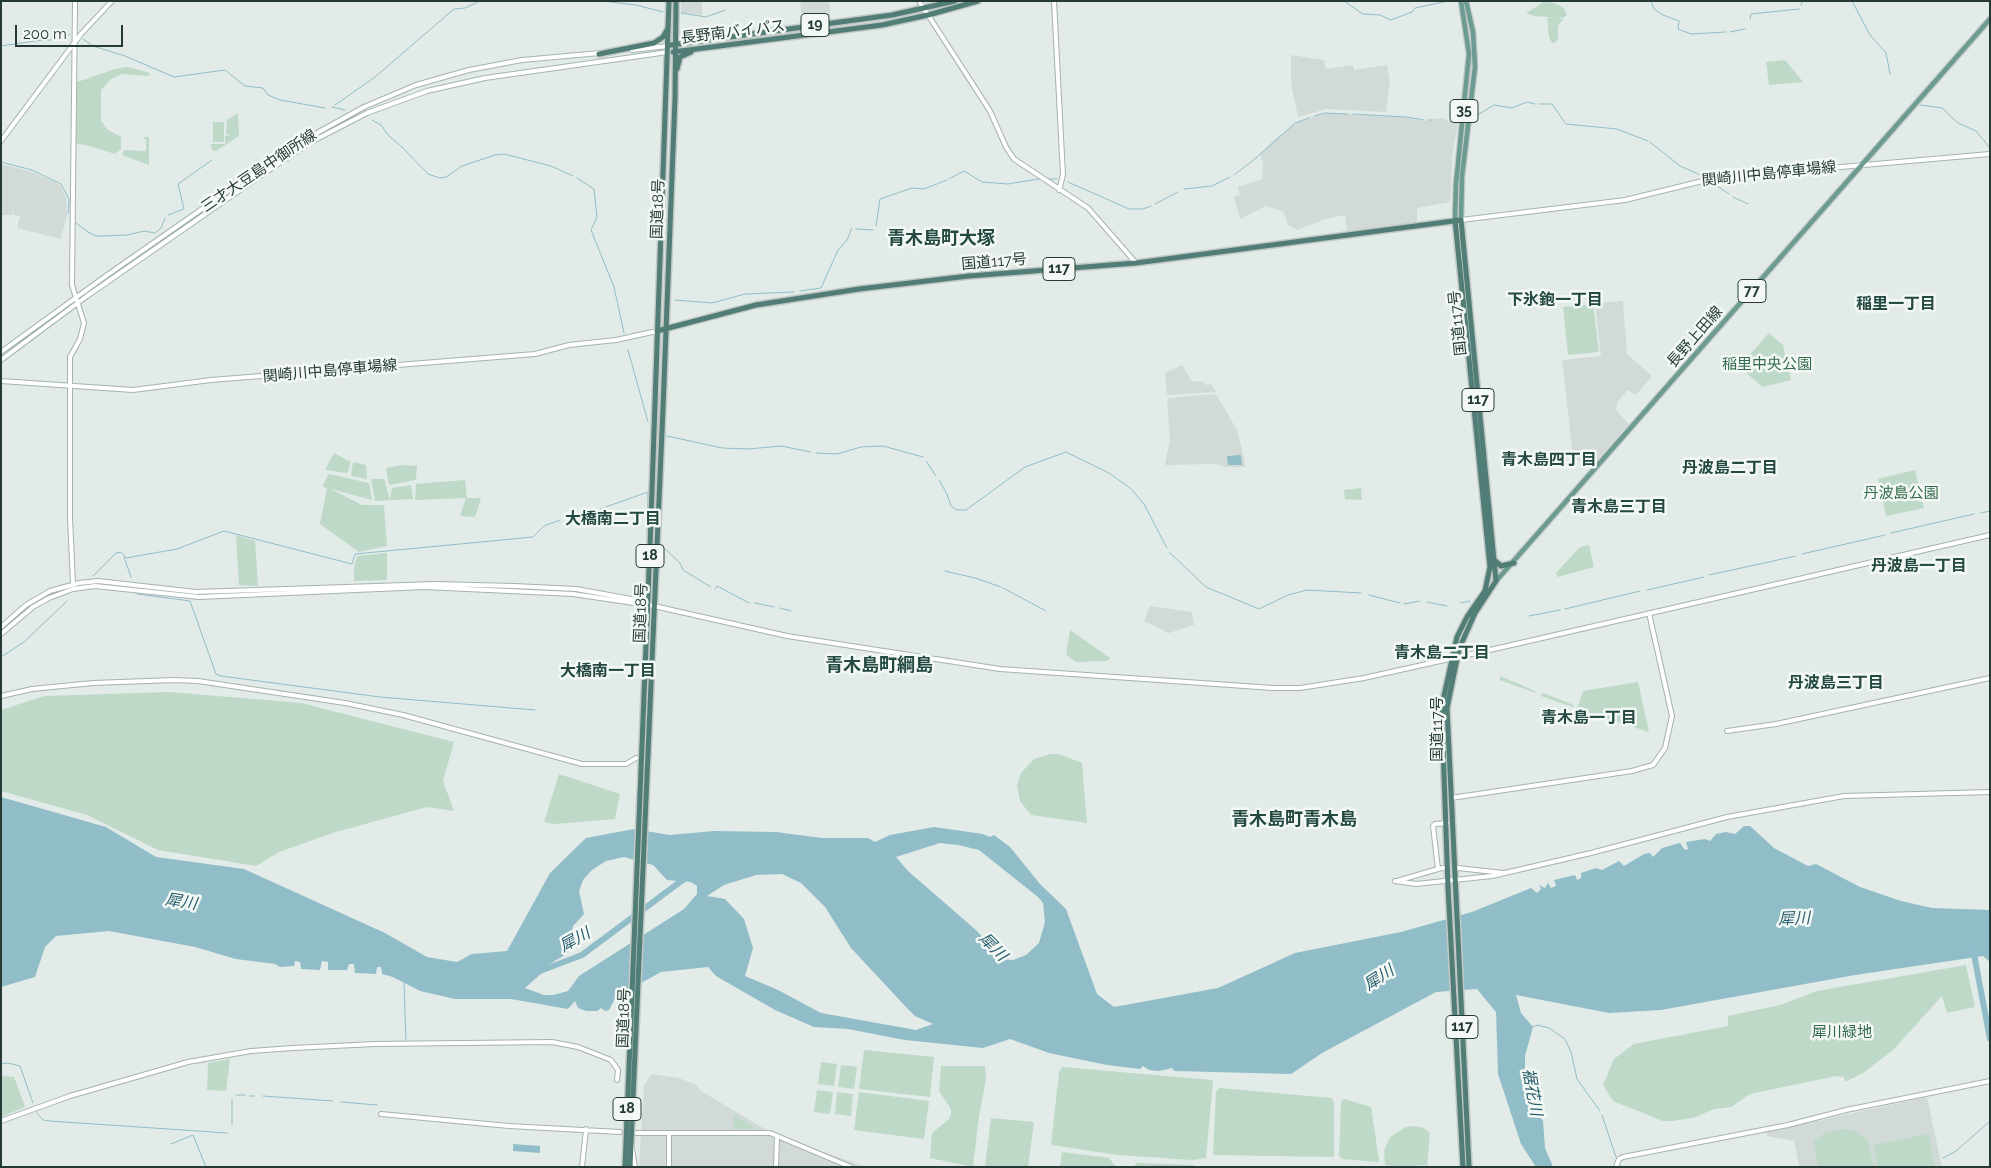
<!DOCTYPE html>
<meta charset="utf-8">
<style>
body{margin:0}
#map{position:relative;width:1991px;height:1168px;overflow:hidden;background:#e2ebe7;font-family:Raleway,sans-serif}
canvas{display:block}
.frame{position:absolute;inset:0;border:2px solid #253a35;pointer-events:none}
.scale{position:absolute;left:15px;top:25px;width:108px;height:22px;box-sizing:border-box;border:2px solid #253a35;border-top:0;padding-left:6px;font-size:15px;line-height:18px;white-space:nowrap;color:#253a35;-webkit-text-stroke:4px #f3f8f5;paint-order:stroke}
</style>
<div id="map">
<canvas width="1991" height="1168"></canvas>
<div class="frame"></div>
<div class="scale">200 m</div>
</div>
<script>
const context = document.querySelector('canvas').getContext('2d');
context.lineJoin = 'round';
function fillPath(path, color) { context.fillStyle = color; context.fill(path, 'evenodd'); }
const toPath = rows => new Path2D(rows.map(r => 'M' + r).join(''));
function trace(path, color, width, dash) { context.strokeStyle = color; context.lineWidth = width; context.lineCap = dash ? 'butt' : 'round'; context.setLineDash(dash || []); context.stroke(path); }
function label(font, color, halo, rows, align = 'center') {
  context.font = font + ' Raleway,"Noto Sans JP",sans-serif'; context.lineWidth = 5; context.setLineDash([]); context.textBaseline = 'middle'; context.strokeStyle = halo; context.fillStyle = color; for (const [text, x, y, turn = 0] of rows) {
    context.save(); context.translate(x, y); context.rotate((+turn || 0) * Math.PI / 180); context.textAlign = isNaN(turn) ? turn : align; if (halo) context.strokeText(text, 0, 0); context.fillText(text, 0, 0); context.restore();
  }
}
fillPath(toPath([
 [681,1,702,1,702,15,681,13],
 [800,1,829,1,831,16,802,19],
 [1291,55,1324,60,1326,69,1353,65,1354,70,1387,65,1390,82,1386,112,1326,109,1298,117,1291,83],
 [1326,113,1404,117,1424,121,1443,118,1458,124,1453,150,1450,202,1417,208,1417,222,1347,232,1345,215,1325,219,1297,230,1288,225,1283,211,1266,206,1240,219,1234,197,1240,195,1238,187,1262,179,1263,163,1260,154,1273,141,1299,121],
 [1,164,32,172,55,182,61,187,66,198,67,215,61,239,17,228,20,216,14,215,13,211,12,215,1,215],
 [1623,301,1627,354,1652,376,1636,395,1628,390,1617,402,1616,410,1629,424,1590,468,1573,456,1562,360,1601,356,1595,303],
 [1182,365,1192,381,1204,382,1204,385,1211,384,1216,392,1167,395,1165,373],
 [1216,394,1237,430,1246,467,1224,467,1216,464,1165,465,1170,438,1167,400,1169,398],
 [1150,606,1192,612,1194,625,1169,633,1144,621],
 [652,1074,679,1078,696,1085,701,1091,765,1129,800,1144,867,1167,639,1167,644,1085],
 [1927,1097,1942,1167,1799,1167,1794,1141,1767,1136,1767,1132]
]), '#d1dad7');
fillPath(toPath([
 [1544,2,1554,3,1564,8,1567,15,1563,18,1534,16,1526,13],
 [1552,17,1563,19,1558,26,1558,40,1554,43,1552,43,1549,37,1547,18],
 [1785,60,1803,82,1769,85,1766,62],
 [128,67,150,73,149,76,122,74,111,79,101,90,101,121,108,130,121,137,121,149,115,154,86,145,76,144,77,82,115,69],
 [238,113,239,136,216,151,212,150,211,144,225,144,225,136,232,135,226,134,227,122,225,121],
 [213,122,224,122,224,142,213,142],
 [143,137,149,137,149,165,122,155,124,150,146,151,146,140],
 [1593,304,1599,352,1568,355,1563,307],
 [1769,333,1783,345,1791,380,1763,387,1739,367],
 [334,453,351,462,347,473,325,470],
 [353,462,366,465,367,479,351,476],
 [404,465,417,466,416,480,389,485,386,468],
 [1915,470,1924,508,1886,516,1878,479],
 [329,474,369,483,372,500,331,489,362,505,384,505,387,546,359,552,320,524,327,488,322,486],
 [371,479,384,479,390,500,392,488,411,485,413,499,375,501],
 [465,480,467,498,481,498,475,517,460,516,466,498,415,500,416,484],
 [1361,488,1362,500,1345,499,1344,490],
 [236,535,255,541,258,586,239,585],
 [1589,545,1594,567,1557,577,1556,573,1580,547],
 [387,553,387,580,354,581,354,567,357,556],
 [1070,630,1110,658,1107,661,1076,662,1066,655],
 [1500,676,1535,691,1536,693,1500,680],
 [1638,682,1649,732,1577,709,1583,691],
 [169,692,301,703,454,742,443,781,454,811,427,807,336,832,279,852,256,866,158,850,87,815,1,791,1,710,44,696],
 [1543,693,1574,705,1573,707,1541,696],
 [1050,754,1059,754,1082,763,1087,823,1031,815,1020,801,1017,785,1021,773,1034,759],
 [559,774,620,794,615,819,554,824,544,822],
 [1966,965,1975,1007,1947,1013,1942,996,1893,1050,1863,1073,1845,1082,1844,1077,1836,1076,1750,1094,1731,1107,1714,1109,1696,1117,1673,1121,1663,1121,1613,1101,1603,1085,1614,1059,1634,1044,1728,1026,1728,1016,1780,1005,1817,991],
 [864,1050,934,1057,930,1097,859,1089],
 [230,1059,226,1091,207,1090,208,1063],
 [821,1062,837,1064,834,1086,818,1084],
 [841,1065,857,1067,854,1089,838,1087],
 [941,1066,985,1066,986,1080,979,1116,973,1167,930,1158,932,1133,949,1119,951,1114,951,1109,939,1091],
 [1062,1067,1213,1080,1206,1158,1192,1160,1118,1155,1051,1145,1059,1072],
 [1,1076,14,1077,25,1107,1,1117],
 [1219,1088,1332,1098,1334,1104,1334,1157,1213,1155,1216,1092],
 [817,1090,833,1092,830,1114,814,1112],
 [837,1092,853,1094,851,1116,835,1114],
 [859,1092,929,1101,924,1139,854,1130],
 [1344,1099,1371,1107,1379,1160,1378,1162,1343,1159,1339,1156,1341,1102],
 [734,1115,755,1128,754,1129,734,1129],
 [991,1118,1034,1122,1028,1167,985,1167],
 [1414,1126,1424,1128,1430,1133,1427,1165,1399,1167,1385,1165,1384,1151,1390,1137,1406,1127],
 [1843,1129,1855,1131,1867,1139,1874,1167,1819,1167,1813,1142,1826,1132],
 [1929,1134,1934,1167,1878,1167,1873,1145],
 [1062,1152,1109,1158,1116,1167,1060,1167],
 [1137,1163,1194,1165,1195,1167,1133,1167]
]), '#bed9c7');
fillPath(toPath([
 [1241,455,1242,465,1228,465,1227,456],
 [1,797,106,827,156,857,244,869,385,933,427,957,457,962,472,954,507,951,550,873,586,838,634,829,670,835,714,831,776,832,822,838,868,838,875,842,890,835,934,827,983,834,990,837,994,835,1010,847,1040,884,1066,909,1097,994,1114,1007,1218,988,1295,953,1401,932,1472,912,1531,888,1537,893,1541,889,1539,885,1545,888,1548,883,1551,888,1556,886,1554,880,1575,875,1577,880,1581,878,1581,873,1596,868,1602,870,1619,861,1624,866,1644,854,1650,853,1653,857,1662,848,1680,843,1685,850,1688,849,1686,842,1705,839,1710,841,1716,834,1726,832,1735,834,1744,826,1750,826,1774,848,1808,866,1816,864,1860,887,1901,901,1932,908,1990,910,1990,962,1983,956,1855,975,1661,1010,1609,1013,1516,995,1521,1013,1533,1027,1525,1056,1525,1091,1543,1121,1545,1148,1553,1167,1536,1167,1521,1144,1498,1074,1496,1012,1477,989,1436,992,1322,1053,1291,1074,1174,1071,1172,1068,1159,1071,1149,1070,1143,1066,1140,1069,1107,1065,1049,1053,1010,1039,983,1048,905,1040,848,1029,814,1027,775,1010,716,976,708,967,661,972,630,989,619,991,609,1010,605,1011,601,1008,597,1011,586,1011,578,1008,575,1001,568,1009,511,999,455,999,420,991,393,977,382,974,381,967,377,967,376,974,355,973,354,964,349,964,347,970,328,970,328,962,322,961,320,970,301,969,300,962,295,961,294,966,280,967,275,964,236,959,195,947,109,931,56,936,45,947,35,977,1,987],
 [940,843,958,845,979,850,1038,897,1043,903,1045,922,1039,943,1026,955,1013,960,1002,959,977,931,908,871,896,857],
 [624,857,653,865,667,880,691,882,697,886,697,894,684,909,579,976,568,991,553,995,544,995,525,988,543,972,545,967,568,953,573,926,584,914,579,891,583,880,592,870,606,861],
 [782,874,801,883,825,907,851,948,906,1007,915,1016,933,1024,916,1030,821,1013,778,990,745,976,753,948,744,919,725,899,707,896,724,885,756,875],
 [513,1144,540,1146,540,1153,513,1151]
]), '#91bdc9');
fillPath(toPath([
 [1460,912,1464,993,1450,994,1446,916],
 [643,932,641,985,629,992,631,940]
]), '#e2ebe7');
trace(toPath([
 [602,1,636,5,663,12],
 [1344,1,1363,14,1380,15,1391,20,1412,12,1415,8,1448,1],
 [1651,1,1654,9,1663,15,1679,21,1678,29,1691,34,1726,32],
 [1852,1,1870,35,1886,53,1890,74],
 [1801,5,1803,1],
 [681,13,706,17,725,10],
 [1750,19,1751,14,1799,9],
 [1730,32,1745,29],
 [83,39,93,46,125,56,174,77,225,70,245,86,263,88,268,95,280,100,325,108],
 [1,46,42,40,62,40,70,34],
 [1539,104,1552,104,1566,124,1617,129,1648,141],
 [335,105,375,77,454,9,465,8,480,1],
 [1920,105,1942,108,1958,123,1976,131,1990,148],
 [332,107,345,110],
 [1353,114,1407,117,1424,120],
 [1314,116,1325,113,1348,114],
 [1474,117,1494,105,1512,108,1527,102,1535,104],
 [372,120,381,125,389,136,402,147,428,174,440,178,446,177,462,166,495,155,504,154,551,166,573,176],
 [1428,120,1433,120],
 [1650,142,1680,166,1705,177],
 [1,162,32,170,61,184,69,199,68,214],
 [1234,175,1256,158,1295,123,1309,118],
 [577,178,594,189,597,217,591,230,614,287,624,333],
 [949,179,964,171,982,182,1008,184,1039,179],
 [1048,179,1057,179],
 [1068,182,1129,209,1143,209,1151,206],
 [1711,182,1729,194],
 [1184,189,1212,186,1230,177],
 [1733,197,1748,204],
 [1155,204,1178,192],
 [168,215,184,209,178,184,212,160],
 [75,222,88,232,96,236,102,236,127,235,144,231,155,233,161,228,165,218],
 [876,226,880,199,912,188,924,189,947,180],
 [856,229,873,230],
 [800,291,821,288,838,250,847,240,852,228],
 [675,300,712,303,745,294,794,292],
 [628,350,648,422],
 [667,436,722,448,748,449,781,446,811,452],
 [816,453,837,454,861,447,883,446,923,457],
 [926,461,936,476],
 [939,480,947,494,951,506,957,510,966,510,1025,467,1066,452,1109,473,1130,488,1144,504,1167,548],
 [600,509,648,492,647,538],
 [1981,513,1990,511],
 [568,518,593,512],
 [1891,533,1974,514],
 [661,545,680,563,683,570,711,587],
 [1169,552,1206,587,1259,609,1288,595,1307,590,1361,593],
 [1802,554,1885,535],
 [124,557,131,577],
 [945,571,975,578,1001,587],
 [1709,575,1796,556],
 [93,576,116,553,121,552,126,558,177,549,224,531,352,564,355,554,533,537,544,526,560,520],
 [1003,588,1046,611],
 [715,589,717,586,749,603],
 [1647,590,1704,577],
 [137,594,190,601,216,674,221,676,380,697,535,710],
 [1369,595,1400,603],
 [1427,602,1447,606],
 [755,603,774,607],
 [1460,603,1470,601],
 [1404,604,1420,601],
 [780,608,791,611],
 [1565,609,1640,591],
 [1529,616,1560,610],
 [1,657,24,642,67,601],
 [404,982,406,1042],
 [1532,1027,1538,1025,1549,1028,1565,1039,1571,1052,1577,1079,1600,1111],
 [1,1064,8,1063,20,1066,33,1103],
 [236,1095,245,1095],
 [250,1096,255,1096],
 [263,1096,333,1101],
 [341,1102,377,1105],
 [37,1113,43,1120,50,1121,227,1133],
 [1602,1115,1616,1157],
 [414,1119,465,1124],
 [232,1124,232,1100],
 [473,1125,485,1126],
 [171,1144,193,1135,206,1167],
 [1943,1158,1956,1151,1990,1121]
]), '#91bdc9', 1);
trace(toPath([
 [1973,949,1990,1039],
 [535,973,582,955,688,876]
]), '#91bdc9', 6);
const tertiary = toPath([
 [919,1,990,111,1006,147,1014,159,1088,208,1136,263],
 [1054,1,1063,175,1059,190],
 [73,584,70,517,70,357,80,339,84,323,72,285,75,1],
 [1,627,26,605,50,591,79,583,98,581,196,592,435,584,514,586,576,589,648,602],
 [1,634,33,607,49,598,73,589,95,586,199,597,424,587,573,594,654,606,787,636,1000,669,1273,688,1300,688,1364,678,1503,647,1990,535],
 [1,696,32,689,93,683,174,680,198,681,345,703,403,715,582,764,626,764,636,758],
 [1727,731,1776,724,1990,678],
 [1451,798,1632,771,1653,765,1665,748,1672,716,1649,613],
 [1443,868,1438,869,1433,826,1435,824,1447,823],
 [1458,868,1503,873],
 [1395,881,1416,884,1492,876,1591,853,1727,817,1844,796,1990,792],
 [1397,881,1438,869],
 [381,1114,509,1126,620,1132],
 [1,1121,70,1096,188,1062,251,1051,293,1048,375,1044,552,1042,578,1047,611,1060,618,1070,617,1080],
 [637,1133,669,1133,669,1167],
 [669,1133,770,1133,851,1167],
 [631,1143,635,1167],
 [582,1167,586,1129],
 [776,1167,777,1137],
 [1616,1167,1619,1159,1623,1157,1788,1125,1846,1110,1990,1081]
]);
const secondary = toPath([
 [632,50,668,46],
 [1,141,81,34,112,1],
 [1461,220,1625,200,1715,178,1990,154],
 [1,352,103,278,288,149,364,107,416,85,469,70,522,60,600,53],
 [1,360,87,296,266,172,311,142,367,113,427,91,485,78,668,52],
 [1,381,133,390,211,380,535,354,569,345,616,340,657,331]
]);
const primary = toPath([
 [1455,220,1456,184,1469,54,1461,1],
 [1461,220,1462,176,1475,67,1473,32,1466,1],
 [1496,581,1990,19]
]);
const trunk = toPath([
 [671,45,892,15,955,1],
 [673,52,882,25,928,15,978,1],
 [599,54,654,43,663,37,667,30],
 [677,69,680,57,691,52],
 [1455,220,1490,567,1485,591,1467,617,1457,637,1444,696,1442,718,1448,887,1463,1167],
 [657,331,756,305,859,289,969,276,1136,263,1461,220,1496,581,1475,613,1459,649,1447,708,1469,1167],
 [1494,560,1501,566,1514,563],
 [625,1167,650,547,669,1],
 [630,1167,663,408,675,98,676,1]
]);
trace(tertiary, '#a6b2ae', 6);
trace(secondary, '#a3b5af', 6);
trace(primary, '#c2c8c6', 7);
trace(trunk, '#c2c8c6', 8);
trace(tertiary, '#fff', 4);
trace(secondary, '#fff', 4);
trace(primary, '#6c9b91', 4.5);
trace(trunk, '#507e76', 5);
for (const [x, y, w] of [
 [815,25,28],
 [1464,111,28],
 [1059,269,32],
 [1752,291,28],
 [1478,400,32],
 [650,556,28],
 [1462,1027,32],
 [627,1109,28]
]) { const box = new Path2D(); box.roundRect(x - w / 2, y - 11.5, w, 23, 4); context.fillStyle = '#f3f8f5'; context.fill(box); trace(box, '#253a35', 1); }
label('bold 14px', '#253a35', null, [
 ["19",815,25],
 ["35",1464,111],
 ["117",1059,269],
 ["77",1752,291],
 ["117",1478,400],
 ["18",650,556],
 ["117",1462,1027],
 ["18",627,1109]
]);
label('15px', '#253a35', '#f3f8f5', [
 ["長野南バイパス",733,32,-7],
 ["三才大豆島中御所線",259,171,-34],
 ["関崎川中島停車場線",1769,174,-6],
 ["国道18号",658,209,-88],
 ["国道117号",994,262,-5],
 ["国道117号",1458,323,-96],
 ["長野上田線",1695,337,-49],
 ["関崎川中島停車場線",330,371,-5],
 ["国道18号",641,613,-88],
 ["国道117号",1437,729,-90],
 ["国道18号",624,1018,-88]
]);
label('15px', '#346b4c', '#f3f8f5', [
 ["稲里中央公園",1767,364],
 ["丹波島公園",1901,493],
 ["犀川緑地",1842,1032]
]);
label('bold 16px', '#234942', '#f3f8f5', [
 ["下氷鉋一丁目",1555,300],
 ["稲里一丁目",1896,304],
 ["青木島四丁目",1549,460],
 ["丹波島二丁目",1730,468],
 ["青木島三丁目",1619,507],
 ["大橋南二丁目",613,519],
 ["丹波島一丁目",1919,566],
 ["青木島二丁目",1442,653],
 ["大橋南一丁目",608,671],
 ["丹波島三丁目",1836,683],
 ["青木島一丁目",1589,718]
]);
label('italic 16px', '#265e6e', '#f3f8f5', [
 ["犀川",181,902,9],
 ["犀川",1794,919,-2],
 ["犀川",575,940,-29],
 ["犀川",993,947,45],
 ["犀川",1379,978,-33],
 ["裾花川",1532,1092,80]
]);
label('bold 18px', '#234942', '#f3f8f5', [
 ["青木島町大塚",941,239],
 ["青木島町綱島",879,666],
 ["青木島町青木島",1294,820]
]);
</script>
